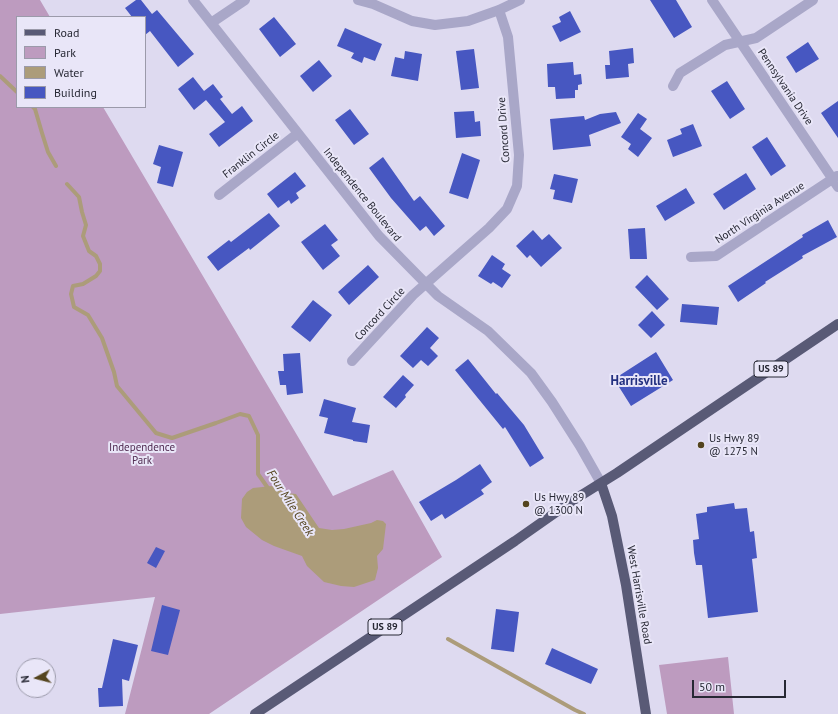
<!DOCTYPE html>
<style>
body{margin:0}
#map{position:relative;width:838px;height:714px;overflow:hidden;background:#dedaf0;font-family:"PT Sans",sans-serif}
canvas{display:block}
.legend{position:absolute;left:16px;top:16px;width:130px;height:92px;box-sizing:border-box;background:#e9e6f8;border:1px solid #9b9aaa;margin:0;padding:5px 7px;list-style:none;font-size:12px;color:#272834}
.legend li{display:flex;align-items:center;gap:8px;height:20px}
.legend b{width:20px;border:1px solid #9b9aaa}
.north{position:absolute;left:16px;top:658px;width:40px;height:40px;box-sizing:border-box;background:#e9e6f8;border:1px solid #9b9aaa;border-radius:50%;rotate:263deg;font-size:11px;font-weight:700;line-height:16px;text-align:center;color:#272834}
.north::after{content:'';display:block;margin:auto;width:14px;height:18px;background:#54441e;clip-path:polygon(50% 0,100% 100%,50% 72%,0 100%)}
.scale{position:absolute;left:692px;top:680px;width:94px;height:18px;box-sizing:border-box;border:2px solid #272834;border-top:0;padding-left:5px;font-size:12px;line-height:14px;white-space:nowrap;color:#272834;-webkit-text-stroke:3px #e9e6f8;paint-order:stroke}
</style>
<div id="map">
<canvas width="838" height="714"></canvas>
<ul class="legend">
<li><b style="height:5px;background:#595a76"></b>Road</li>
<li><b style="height:11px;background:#bd9bbf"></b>Park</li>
<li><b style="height:11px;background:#ac9c7a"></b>Water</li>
<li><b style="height:11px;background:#4757c1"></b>Building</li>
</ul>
<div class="north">N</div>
<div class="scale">50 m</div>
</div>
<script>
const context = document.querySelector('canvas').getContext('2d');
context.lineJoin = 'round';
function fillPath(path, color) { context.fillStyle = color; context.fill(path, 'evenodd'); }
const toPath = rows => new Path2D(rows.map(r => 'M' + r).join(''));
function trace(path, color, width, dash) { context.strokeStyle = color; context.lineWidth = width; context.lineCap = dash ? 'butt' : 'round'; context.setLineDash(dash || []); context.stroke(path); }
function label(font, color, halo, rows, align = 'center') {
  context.font = font + ' "PT Sans",sans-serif'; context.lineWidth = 4; context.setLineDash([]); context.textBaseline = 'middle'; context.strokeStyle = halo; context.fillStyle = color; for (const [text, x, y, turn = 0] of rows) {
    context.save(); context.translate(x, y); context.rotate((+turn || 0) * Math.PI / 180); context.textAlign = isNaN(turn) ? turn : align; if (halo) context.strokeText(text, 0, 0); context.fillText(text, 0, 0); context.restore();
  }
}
fillPath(toPath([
 [0,0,40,0,50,17,17,17,17,107,103,107,333,496,393,470,442,557,209,714,125,714,155,597,0,614],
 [728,657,734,714,667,714,659,665]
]), '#bd9bbf');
fillPath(toPath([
 [272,486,286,493,296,494,319,528,332,530,344,529,371,523,377,520,383,521,386,524,383,549,377,556,378,568,375,580,354,587,341,586,324,582,307,566,302,556,274,546,262,540,246,527,241,518,242,499,247,492,253,488]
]), '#ac9c7a');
trace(toPath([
 [0,76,17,92],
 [33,107,35,109,42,133,48,152,56,166],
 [67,184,79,197,82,212,86,225,83,236,89,251,96,256,100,264,100,271,96,276,83,284,73,286,71,294,74,307,88,315,102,338,114,372,117,386,156,433,172,438,216,423,240,414,249,416,258,435,258,474,270,491],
 [448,639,575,710,584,714]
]), '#ac9c7a', 4);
fillPath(toPath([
 [136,0,141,0,152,14,157,10,194,54,178,67,150,31,145,35,145,17,132,17,125,8],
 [650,0,676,0,692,27,674,38],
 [570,11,581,32,560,42,552,26,561,22,559,17],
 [274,17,296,44,280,57,259,29],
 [345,28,382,44,375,61,364,57,362,63,351,58,354,53,337,46],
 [808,42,819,59,796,73,786,57],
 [633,48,634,63,628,64,629,77,606,79,605,65,610,65,609,51],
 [474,49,479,88,461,90,456,51],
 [405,51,422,54,418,81,391,76,395,57,404,59],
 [319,60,332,76,313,92,300,76],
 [573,62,574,75,581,74,582,84,578,85,578,90,575,90,575,98,556,99,555,87,548,87,547,64],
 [193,77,204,91,213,84,223,97,220,99,232,114,242,106,253,121,219,147,209,134,225,122,206,100,194,110,178,89],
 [727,81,745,109,730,119,711,91],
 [838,101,838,138,821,113],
 [350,109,369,134,354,145,335,120],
 [474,111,475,122,480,121,481,136,456,138,454,112],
 [616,112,621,123,589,135,591,146,553,150,550,119,584,116,585,120,600,114],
 [638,113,647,119,640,129,652,138,638,157,628,149,631,144,621,137],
 [693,124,702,146,673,157,667,140,682,134,680,129],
 [767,137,786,166,771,176,752,147],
 [159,145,183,152,173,187,157,183,161,167,153,164],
 [462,153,480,160,468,199,449,193],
 [383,157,414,201,420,196,445,226,434,236,426,226,420,231,391,198,369,168],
 [295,172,306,186,296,193,299,198,291,204,289,200,278,208,267,194],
 [746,173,756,189,724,210,713,194],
 [554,174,578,179,572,203,553,199,555,190,550,189],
 [686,188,695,203,665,221,656,206],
 [269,213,280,226,250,250,249,248,218,271,207,257,229,240,231,242],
 [828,220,837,237,802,256,803,258,765,282,766,283,738,302,728,286,803,237,802,235],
 [325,224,338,240,331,245,340,256,323,270,301,242],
 [645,228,647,259,630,259,628,229],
 [533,230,542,240,549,234,562,248,541,267,530,255,527,258,516,246],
 [492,255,505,264,502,269,511,275,502,288,493,282,491,284,478,276],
 [368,265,379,277,349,305,338,292],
 [647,275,669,299,657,310,635,287],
 [313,300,332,315,310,342,291,327],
 [682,304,719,307,717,325,680,322],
 [652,311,665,325,651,338,638,325],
 [427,327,439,338,430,348,438,356,428,366,421,360,413,368,400,356],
 [656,352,673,380,631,406,614,379],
 [300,353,303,393,287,395,286,385,280,385,278,371,284,371,283,354],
 [468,359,496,394,497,393,524,425,544,458,530,467,505,427,503,429,455,370],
 [403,375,414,385,405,395,406,397,396,408,383,397],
 [324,399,356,408,352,422,370,425,367,443,353,441,353,440,324,433,328,418,319,416],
 [480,464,492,482,481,490,484,494,445,519,442,514,431,521,419,502,456,480],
 [734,503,735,509,747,508,750,532,754,531,757,558,752,559,758,612,708,618,702,565,696,565,694,553,693,540,699,539,696,514,707,512,707,507],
 [156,547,165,551,156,568,147,563],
 [162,605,180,610,168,655,151,651],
 [496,609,519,612,514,652,491,649],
 [113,639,138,645,129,681,122,679,123,706,99,707,98,688,102,688],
 [552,648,598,669,591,684,545,664]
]), '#4757c1');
trace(toPath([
 [193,0,379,236,438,296,488,331,531,373,552,402,580,446,601,483],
 [358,0,373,4,412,21,435,25,468,21,499,10,520,0],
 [712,0,838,187],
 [211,23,245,0],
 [673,86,680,73,725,45,756,38,813,0],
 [219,195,297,134],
 [691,257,716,256,837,176],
 [352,361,413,295,489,228,507,209,517,186,519,155,508,37,499,10]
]), '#a9a7c8', 10);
trace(toPath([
 [601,483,612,516,626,585,646,714],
 [255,714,515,541,572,501,617,473,838,324]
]), '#595a76', 10);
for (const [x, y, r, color] of [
 [701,445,4,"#54441e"],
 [526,504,4,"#54441e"]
]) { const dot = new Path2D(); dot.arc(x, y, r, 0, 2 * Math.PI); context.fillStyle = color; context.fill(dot); trace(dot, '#e9e6f8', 1.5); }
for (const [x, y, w] of [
 [771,369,34],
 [385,627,34]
]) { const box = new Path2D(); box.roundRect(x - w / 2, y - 8, w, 16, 3); context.fillStyle = '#e9e6f8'; context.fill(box); trace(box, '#272834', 1); }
label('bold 10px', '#272834', null, [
 ["US 89",771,369],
 ["US 89",385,627]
]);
label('11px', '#272834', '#e9e6f8', [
 ["Pennsylvania Drive",785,87,56],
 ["Concord Drive",504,130,-94],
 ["Franklin Circle",251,155,-38],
 ["Independence Boulevard",362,195,51],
 ["North Virginia Avenue",760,213,-33],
 ["Concord Circle",380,314,-47],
 ["West Harrisville Road",639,595,80]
]);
label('11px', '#272834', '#e9e6f8', [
 ["Us Hwy 89",709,439],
 ["@ 1275 N",709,452],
 ["Us Hwy 89",534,498],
 ["@ 1300 N",534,511]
], 'left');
label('11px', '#512c52', '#e9e6f8', [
 ["Independence",142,448],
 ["Park",142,461]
]);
label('italic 12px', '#54441e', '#e9e6f8', [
 ["Four Mile Creek",290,503,57]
]);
label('bold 13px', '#233080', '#e9e6f8', [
 ["Harrisville",639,381]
]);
</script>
